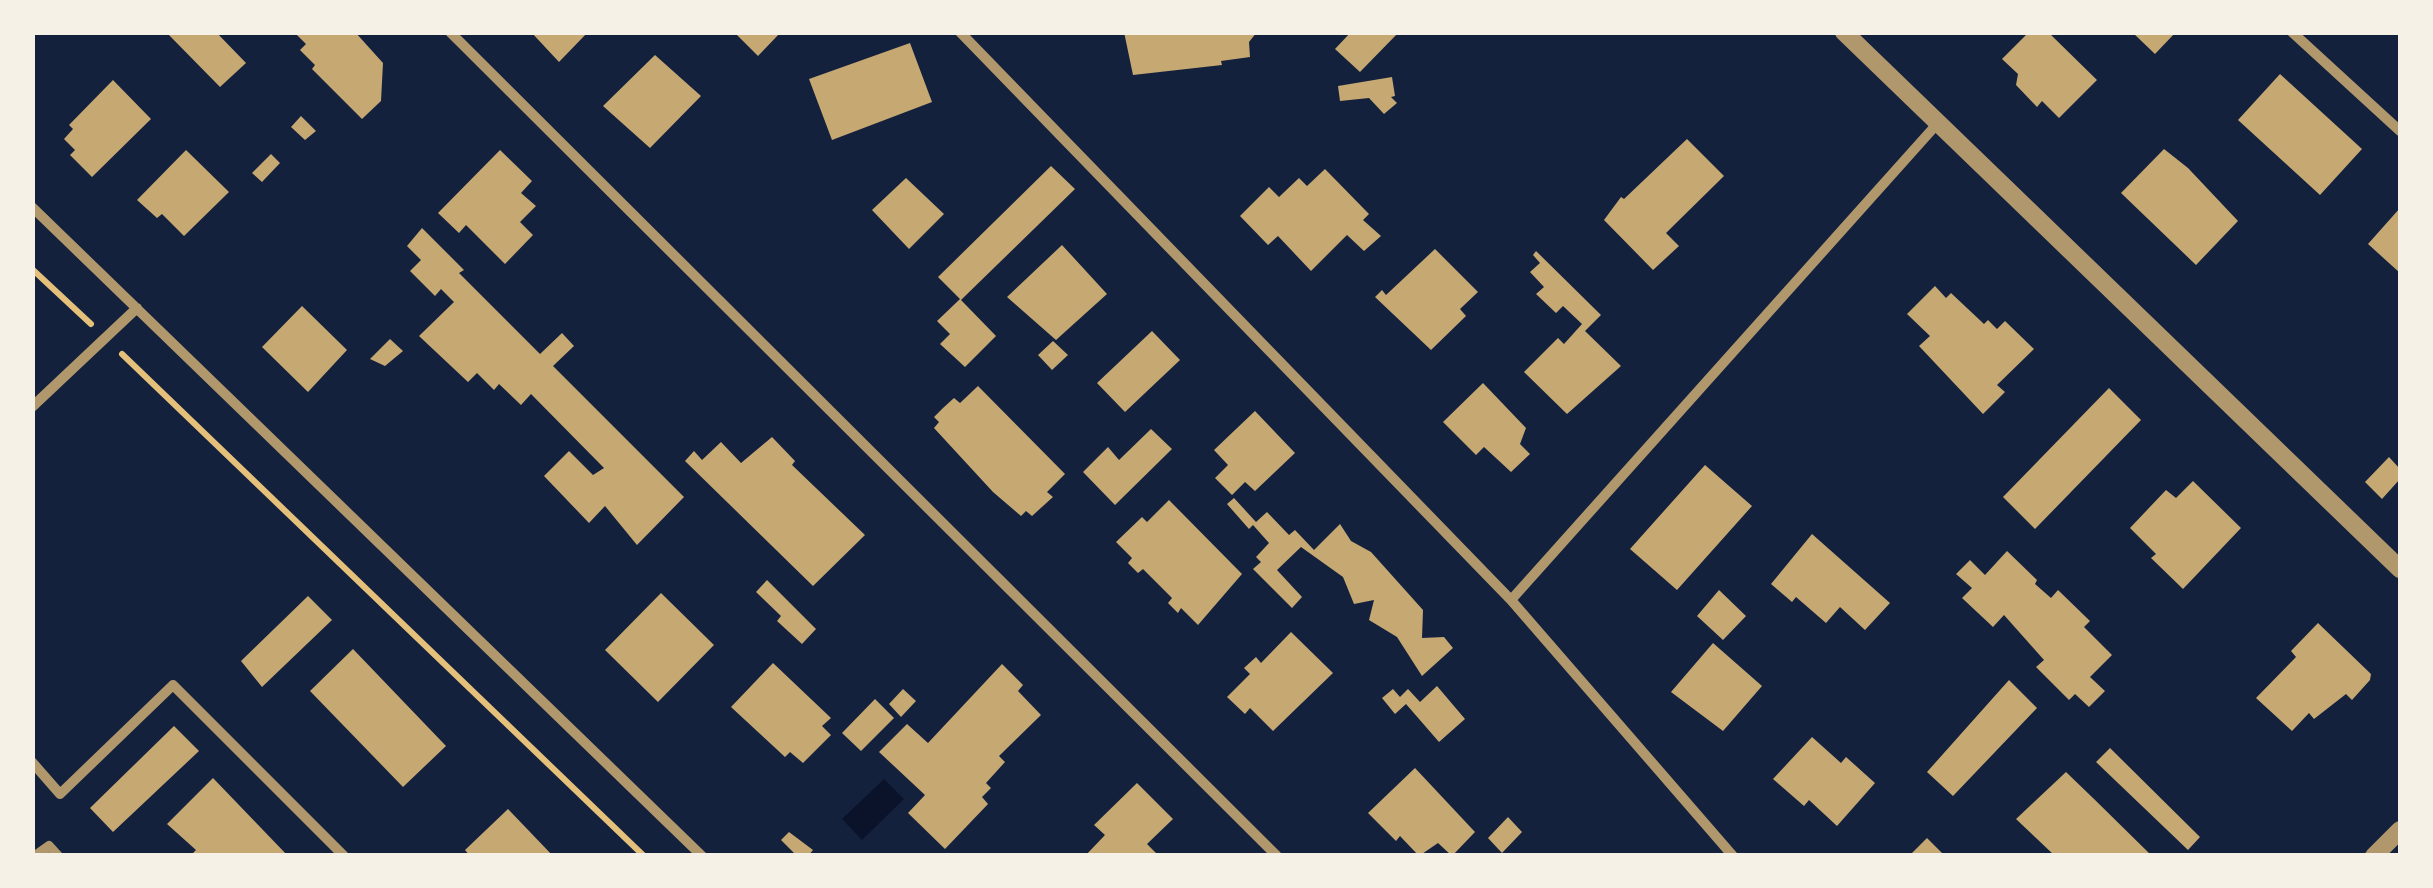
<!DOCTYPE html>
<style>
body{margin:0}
#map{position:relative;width:2433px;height:888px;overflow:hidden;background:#14213d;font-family:Roboto,sans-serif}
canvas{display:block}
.frame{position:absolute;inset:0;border:35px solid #f6f1e7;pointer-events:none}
</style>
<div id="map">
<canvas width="2433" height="888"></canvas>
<div class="frame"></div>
</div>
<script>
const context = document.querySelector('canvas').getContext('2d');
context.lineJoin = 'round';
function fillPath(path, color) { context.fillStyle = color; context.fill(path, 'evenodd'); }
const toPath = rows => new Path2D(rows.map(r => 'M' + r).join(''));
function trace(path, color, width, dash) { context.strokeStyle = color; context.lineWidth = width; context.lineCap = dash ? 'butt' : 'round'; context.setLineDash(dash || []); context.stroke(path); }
fillPath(toPath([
 [884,779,904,799,862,840,842,819]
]), '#0b132b');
fillPath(toPath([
 [166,32,216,32,246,63,220,87],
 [294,32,355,32,383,63,381,101,362,119,312,69,315,65,300,50,306,44],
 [531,32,588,32,559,62],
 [734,32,781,32,758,56],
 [1124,32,1257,32,1249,42,1250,57,1221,61,1222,65,1133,75],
 [1351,32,1399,32,1360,72,1335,49],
 [2029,32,2048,32,2097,80,2059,118,2042,101,2037,107,2016,85,2018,74,2002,59],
 [2132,32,2176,32,2155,54],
 [910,43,932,102,832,140,809,79],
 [655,55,701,96,650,148,603,106],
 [2280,74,2362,149,2320,195,2238,120],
 [1392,77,1395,96,1391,97,1397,103,1384,114,1369,98,1340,101,1338,86],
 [113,80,151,119,92,177,70,155,75,150,64,139,73,129,69,125],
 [301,116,316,131,305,140,291,127],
 [1687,139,1724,176,1666,233,1679,246,1653,270,1604,220,1621,197,1624,199],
 [2164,149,2188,168,2238,221,2196,265,2121,193],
 [186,150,229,192,184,236,162,214,157,218,137,200],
 [500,150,532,181,521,193,536,206,520,222,533,235,505,264,466,225,459,233,438,213],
 [271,154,280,163,262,182,252,173],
 [1051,166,1075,189,961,300,996,336,965,367,940,344,950,334,937,321,960,299,938,277],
 [1325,169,1369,214,1363,220,1381,236,1364,251,1347,235,1311,271,1278,236,1268,245,1240,216,1269,187,1279,197,1299,178,1307,186],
 [906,178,944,214,909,249,872,210],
 [2400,208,2400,273,2368,244],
 [422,228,464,270,459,273,540,354,562,333,574,346,553,366,684,497,637,545,605,506,589,523,544,476,569,451,593,475,604,468,531,394,521,405,499,384,494,390,477,373,468,382,419,336,454,302,441,289,435,296,410,271,421,260,407,246],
 [1062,245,1107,294,1056,340,1007,297],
 [1435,249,1478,292,1460,309,1466,316,1431,350,1375,297,1382,290,1386,295],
 [1536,251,1601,315,1585,331,1621,366,1567,414,1524,372,1558,338,1564,344,1582,324,1563,306,1556,313,1536,294,1544,287,1530,272,1540,263,1533,255],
 [1935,286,1946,298,1951,293,1984,324,1988,320,1997,329,2005,321,2034,349,1997,385,2005,392,1983,414,1919,346,1930,336,1907,314],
 [302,306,347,350,308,392,262,347],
 [1152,331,1180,360,1125,412,1097,383],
 [390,339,403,351,385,366,370,359],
 [1053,341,1068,355,1052,370,1038,355],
 [1483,383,1526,428,1520,444,1530,454,1511,472,1484,447,1476,455,1443,422],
 [978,386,1065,474,1047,492,1053,497,1032,516,1026,511,1021,516,993,492,934,428,939,422,934,417,943,408,954,398,960,403],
 [2109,388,2141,420,2035,529,2003,497],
 [1255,411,1295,453,1255,491,1245,482,1232,495,1215,478,1228,465,1214,450],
 [1151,429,1172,449,1115,505,1083,472,1108,447,1119,460],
 [772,437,795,461,792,465,865,535,813,586,685,461,694,451,702,460,721,442,741,463],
 [2389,457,2400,469,2400,479,2382,499,2365,482],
 [1705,465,1752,506,1677,590,1630,549],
 [2193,481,2241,528,2183,589,2151,558,2156,554,2130,528,2166,490,2176,498],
 [1234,498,1256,522,1267,512,1289,535,1295,530,1314,550,1340,524,1351,541,1371,552,1423,610,1422,638,1444,637,1453,648,1422,676,1397,637,1369,620,1374,600,1354,604,1343,577,1301,547,1277,570,1302,597,1292,608,1253,569,1261,562,1256,557,1269,543,1253,525,1249,529,1227,504],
 [1169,500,1242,574,1198,625,1181,608,1178,613,1168,603,1172,598,1143,569,1138,573,1128,563,1132,558,1116,542,1142,517,1147,522],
 [1812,534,1890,603,1865,630,1840,607,1826,623,1796,597,1792,602,1771,584],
 [2007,551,2037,580,2035,584,2051,598,2058,590,2090,621,2084,627,2112,655,2090,677,2105,691,2089,707,2075,694,2069,700,2036,667,2044,660,2004,615,1993,627,1962,598,1972,588,1956,574,1970,560,1985,575],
 [767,580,816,629,802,644,777,621,781,616,756,592],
 [1719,590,1746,616,1723,640,1697,616],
 [661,593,714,645,658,702,605,650],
 [308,596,332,620,262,687,241,661],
 [2318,623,2371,674,2370,680,2352,700,2346,694,2314,719,2309,713,2292,731,2256,698,2296,657,2291,651],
 [1291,632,1333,673,1273,731,1250,708,1245,714,1227,697,1250,674,1244,668,1256,657,1261,663],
 [1713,643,1762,686,1723,731,1671,692],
 [353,649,446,746,403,787,310,691],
 [773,663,831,718,822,726,831,735,803,763,790,752,785,757,731,707],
 [1002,664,1023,685,1018,691,1041,715,999,756,1005,762,986,783,991,788,982,797,988,804,945,849,908,813,925,795,879,752,907,724,928,743],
 [2009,680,2037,708,1953,796,1927,772],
 [1437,686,1465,719,1439,742,1406,704,1395,714,1382,698,1393,689,1400,697,1408,689,1420,702],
 [903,689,916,701,901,717,889,704],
 [875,699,894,718,861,751,842,733],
 [174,726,199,751,113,832,90,808],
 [1812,737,1841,763,1846,757,1875,783,1837,826,1809,800,1804,806,1773,779],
 [2110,748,2200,837,2188,850,2096,762],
 [1415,768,1475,832,1452,856,1438,843,1419,856,1400,836,1396,841,1368,813],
 [2066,772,2093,798,2152,856,2055,856,2016,819],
 [213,778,288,856,190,856,196,850,167,824],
 [1137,783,1173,819,1147,844,1159,856,1085,856,1105,835,1094,825],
 [508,809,553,856,470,856,465,850],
 [1508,817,1522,832,1502,853,1488,838],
 [789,832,813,850,808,856,797,856,781,840],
 [1927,838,1945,856,1909,856]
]), '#c6a872');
trace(toPath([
 [32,269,91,324],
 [122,354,644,856]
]), '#e5c07b', 6);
trace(toPath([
 [450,32,1277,856],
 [960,32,1511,600,1733,856],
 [2292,32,2400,131],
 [32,207,702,856],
 [32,407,137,308],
 [1511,600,1937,124],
 [32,762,60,794,173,685,344,856],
 [35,856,49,846,58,856]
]), '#b1986c', 10);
trace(toPath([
 [1844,32,2400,569],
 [2374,856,2400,830]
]), '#b1986c', 18);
</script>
